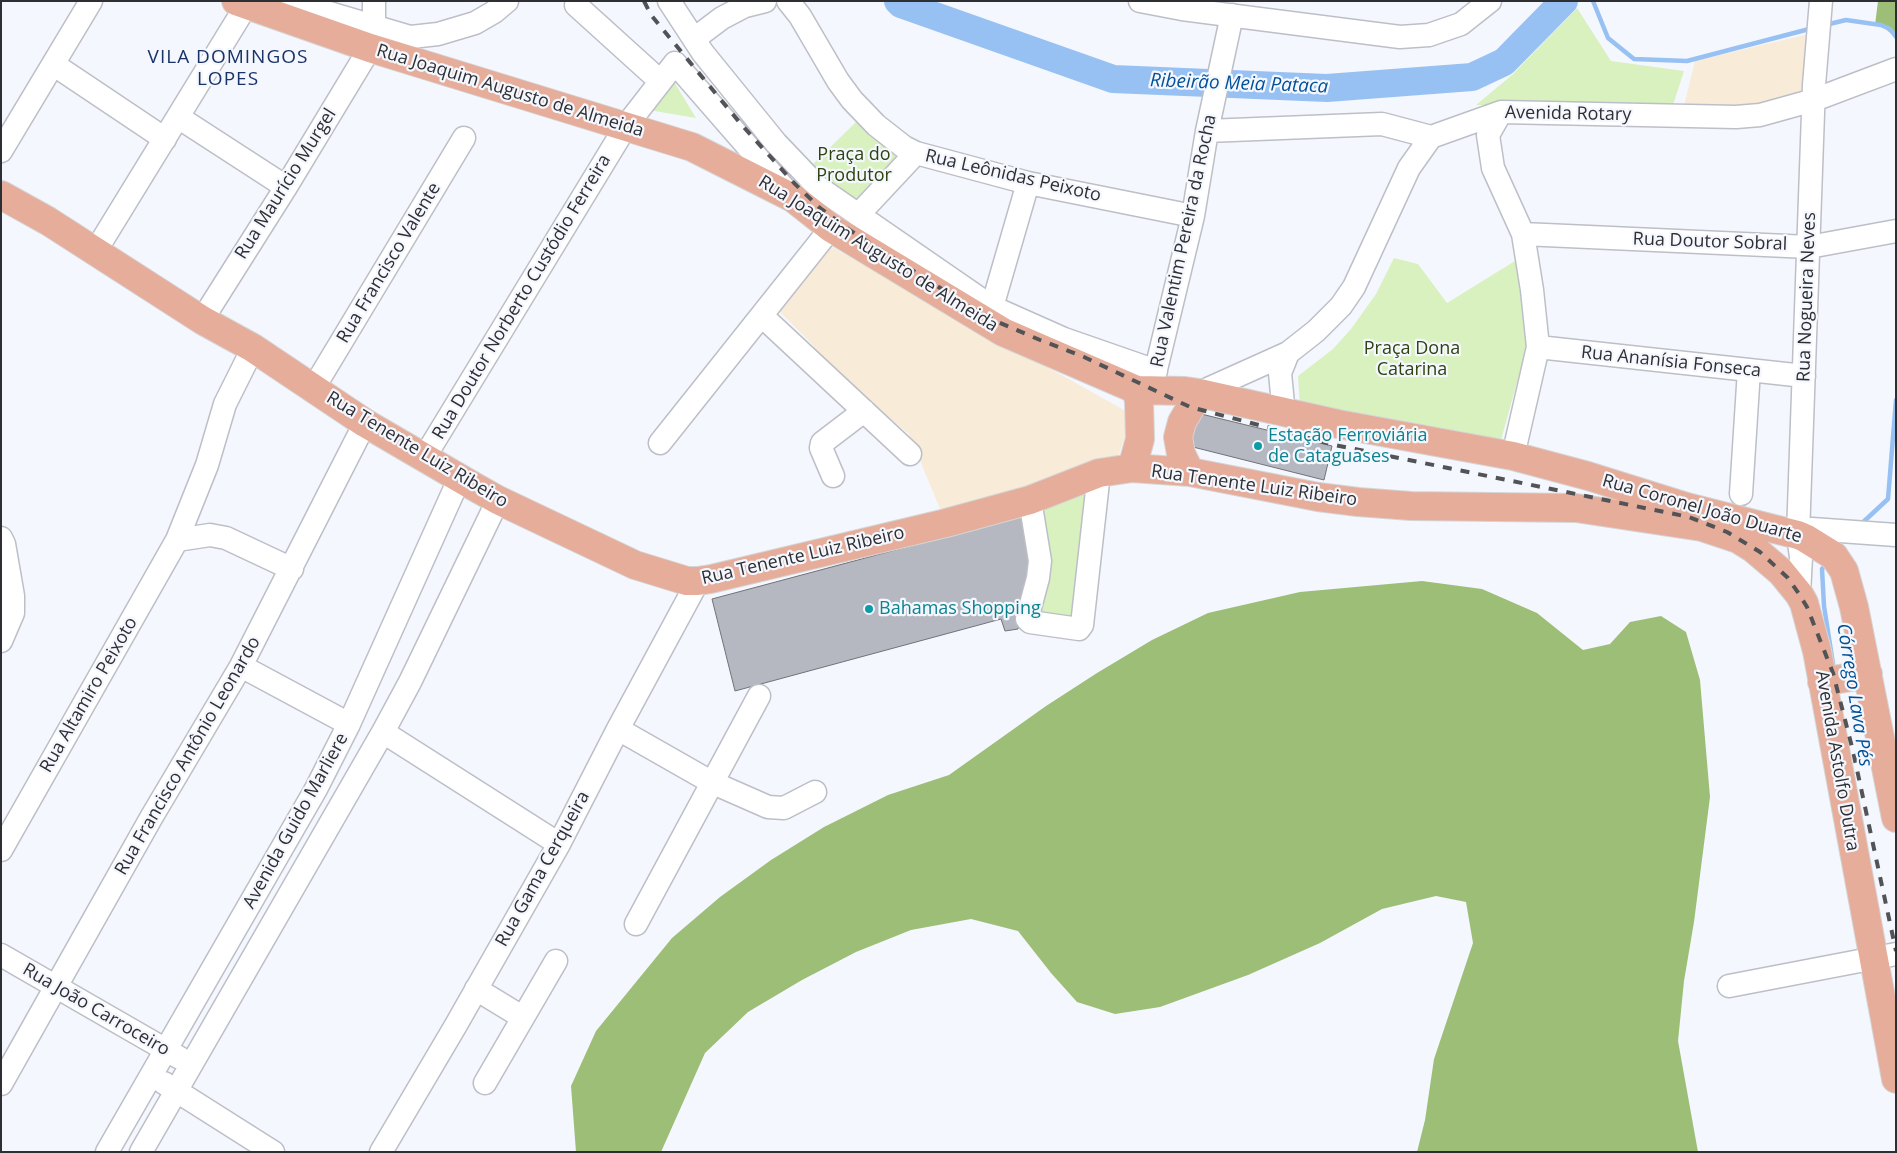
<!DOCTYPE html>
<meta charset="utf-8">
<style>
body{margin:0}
#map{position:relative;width:1897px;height:1153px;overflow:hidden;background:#f5f7fe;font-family:"Open Sans",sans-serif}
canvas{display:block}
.frame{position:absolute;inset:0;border:2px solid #2e2f33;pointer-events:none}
</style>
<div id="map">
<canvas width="1897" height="1153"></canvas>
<div class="frame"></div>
</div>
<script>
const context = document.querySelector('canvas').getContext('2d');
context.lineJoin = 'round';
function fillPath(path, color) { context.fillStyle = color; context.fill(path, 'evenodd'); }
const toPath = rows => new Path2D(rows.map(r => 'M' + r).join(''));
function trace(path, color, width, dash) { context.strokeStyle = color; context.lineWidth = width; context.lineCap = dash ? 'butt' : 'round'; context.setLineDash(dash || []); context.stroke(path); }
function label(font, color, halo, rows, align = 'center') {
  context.font = font + ' "Open Sans",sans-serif'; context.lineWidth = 4.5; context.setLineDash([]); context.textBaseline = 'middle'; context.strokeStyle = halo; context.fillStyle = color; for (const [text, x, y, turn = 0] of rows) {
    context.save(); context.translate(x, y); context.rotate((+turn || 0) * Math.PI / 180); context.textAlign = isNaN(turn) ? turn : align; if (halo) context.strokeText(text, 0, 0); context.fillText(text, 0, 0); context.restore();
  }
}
fillPath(toPath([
 [1813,33,1809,90,1739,111,1682,114,1695,61],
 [832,247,1133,415,1117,459,943,516,909,434,839,376,810,342,778,310]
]), '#f8ebd7');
fillPath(toPath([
 [1577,8,1611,61,1684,71,1673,105,1476,105,1512,75],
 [673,80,696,118,649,110],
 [856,122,901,157,857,205,809,168],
 [1394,258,1418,264,1447,303,1515,261,1528,343,1501,440,1332,413,1300,406,1298,376,1333,349,1351,329,1376,294],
 [1092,494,1073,623,1036,618,1034,506,1067,496]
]), '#d8f1be');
fillPath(toPath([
 [1878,1,1896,1,1896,38,1881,25,1875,25],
 [1422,581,1482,589,1537,613,1583,650,1610,644,1630,622,1661,616,1686,632,1700,680,1710,797,1694,922,1684,981,1678,1041,1698,1152,1417,1152,1425,1120,1434,1059,1473,943,1466,902,1436,896,1382,909,1320,943,1248,975,1160,1007,1115,1014,1077,1002,1051,973,1018,931,971,919,911,930,856,952,802,980,748,1012,705,1053,661,1152,576,1152,571,1086,596,1031,672,938,720,897,771,860,824,827,888,795,949,775,1046,706,1097,673,1152,640,1208,613,1300,592]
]), '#9cbe76');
trace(toPath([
 [1593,1,1608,38,1634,59,1687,61,1813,28],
 [1825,25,1846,20,1881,25,1890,29,1896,37],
 [1860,525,1888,499,1896,400],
 [1827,563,1822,569,1824,606,1834,670]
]), '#98c1f3', 4.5);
trace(toPath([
 [898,1,901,4,1113,79,1327,88,1472,77,1504,62,1564,1]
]), '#98c1f3', 28);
const building = toPath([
 [1193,412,1332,446,1324,480,1185,445,1193,412],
 [1026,515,1034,559,1018,629,1005,631,1001,619,735,691,712,599,1026,515]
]);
fillPath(building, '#b6b8c1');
trace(building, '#70727a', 1);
const minor = toPath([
 [289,1,410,37],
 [669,1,703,53,776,143,818,187,992,307,1064,339,1156,371],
 [788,1,800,16,838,81,852,100,876,125,904,147,916,153,1028,183,1193,216],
 [1140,1,1182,9,1400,37,1429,35,1461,24,1490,1],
 [576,5,660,81],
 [374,27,374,1],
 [694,39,722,18,745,6,765,1],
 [53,64,165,139],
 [1501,112,1488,135,1493,168,1523,234,1532,290,1538,347,1513,456],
 [178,117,286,187],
 [1207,131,1382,124,1431,137,1501,112,1736,117,1760,115,1814,100,1896,69],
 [1,151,91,1],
 [858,215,916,153],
 [1523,234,1809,247,1896,231],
 [95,252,249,1],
 [992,307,1028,183],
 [762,316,910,454],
 [202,320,286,187,370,48,411,37,438,34,475,23,494,12,507,1],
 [1538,347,1804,376],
 [1288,353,1280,373,1283,404,1289,412],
 [1152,386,1193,216,1207,131,1232,15],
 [313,389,464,138],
 [1199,393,1288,353,1316,331,1341,306,1354,287,1409,168,1431,137],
 [660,443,831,228],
 [424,458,626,126,675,63,789,194],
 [833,476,821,448,822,443,864,411],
 [1741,494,1749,370],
 [1030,500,1040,561,1038,578,1027,619,1030,622,1079,629,1082,625,1099,473],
 [1,538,4,544,13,596,13,613,1,641],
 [1805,538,1812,529,1896,535],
 [177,540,210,535,226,538,292,569],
 [1799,594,1801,557,1798,535,1814,85,1821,1],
 [241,666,349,724],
 [618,729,711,782,768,807,784,808,815,792],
 [383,732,559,844],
 [1,850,177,540,207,465,225,404,253,348],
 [636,924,759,696],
 [1,955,180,1058],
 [1729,986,1896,954],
 [476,989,522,1017],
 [164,1083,273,1152],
 [485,1083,556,961],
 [1,1084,151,818,241,666,365,423],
 [107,1152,316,789,349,724,460,477],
 [141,1152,383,732,410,682,498,500],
 [381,1152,456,1025,559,844,618,729,698,581]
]);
const major = toPath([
 [236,1,370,48,692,147,793,198,831,228,1003,332,1137,390,1185,391,1199,393,1338,424,1513,456,1588,476,1687,507,1798,535,1805,538,1834,556,1844,571,1854,607,1896,818],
 [1,195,48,221,202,320,253,348,365,423,473,486,498,500,635,565,687,581,698,581,711,579,946,523,1030,500,1099,473,1132,468,1190,472,1318,497,1358,502,1411,506,1576,508,1702,527,1738,539,1754,549,1781,572,1799,594,1804,603,1817,651,1896,1079],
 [1132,468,1140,439,1139,402,1137,390],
 [1190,472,1181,454,1178,437,1182,422,1199,393],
 [1822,682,1868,674]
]);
trace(minor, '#bdbfc8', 25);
trace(major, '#d5d5d6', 30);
trace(minor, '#fff', 22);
trace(major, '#e5ad9a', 28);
trace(toPath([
 [644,1,651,15,740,123,794,183,820,208,851,231,970,307,998,322,1040,340,1084,357,1190,407,1335,445,1689,517,1727,532,1760,552,1788,578,1799,594,1807,607,1833,673,1853,751,1896,951]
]), '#515357', 4, [9, 9]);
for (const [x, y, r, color] of [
 [1258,446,5,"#0f9aa8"],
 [869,609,5,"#0f9aa8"]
]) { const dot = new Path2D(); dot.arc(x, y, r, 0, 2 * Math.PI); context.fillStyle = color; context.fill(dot); trace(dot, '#f5f7fe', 2); }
label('18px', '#2e2f33', '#f5f7fe', [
 ["Rua Joaquim Augusto de Almeida",510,91,17],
 ["Avenida Rotary",1568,114,1],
 ["Rua Leônidas Peixoto",1013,176,13],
 ["Rua Maurício Murgel",286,184,-58],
 ["Rua Valentim Pereira da Rocha",1184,241,-78],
 ["Rua Doutor Sobral",1710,242,2],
 ["Rua Joaquim Augusto de Almeida",878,254,32],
 ["Rua Francisco Valente",389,263,-59],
 ["Rua Doutor Norberto Custódio Ferreira",522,297,-59],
 ["Rua Nogueira Neves",1807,297,-88],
 ["Rua Ananísia Fonseca",1671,362,6],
 ["Rua Tenente Luiz Ribeiro",417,450,31],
 ["Rua Tenente Luiz Ribeiro",1254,486,8],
 ["Rua Coronel João Duarte",1702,509,16],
 ["Rua Tenente Luiz Ribeiro",803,556,-13],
 ["Rua Altamiro Peixoto",89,695,-60],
 ["Rua Francisco Antônio Leonardo",188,756,-60],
 ["Avenida Astolfo Dutra",1837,761,80],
 ["Avenida Guido Marliere",296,821,-61],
 ["Rua Gama Cerqueira",543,869,-61],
 ["Rua João Carroceiro",96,1010,30]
]);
label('18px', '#2e430f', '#f5f7fe', [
 ["Praça do",854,155],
 ["Produtor",854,176],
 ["Praça Dona",1412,349],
 ["Catarina",1412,370]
]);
label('18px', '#0d838f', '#f5f7fe', [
 ["Estação Ferroviária",1268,436],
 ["de Cataguases",1268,457],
 ["Bahamas Shopping",879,609]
], 'left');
context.letterSpacing = '1px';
label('19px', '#193369', '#f5f7fe', [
 ["VILA DOMINGOS",228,58],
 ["LOPES",228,80]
]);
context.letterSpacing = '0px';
label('italic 19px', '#025198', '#f5f7fe', [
 ["Ribeirão Meia Pataca",1239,84,2],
 ["Córrego Lava Pés",1854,695,81]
]);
</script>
